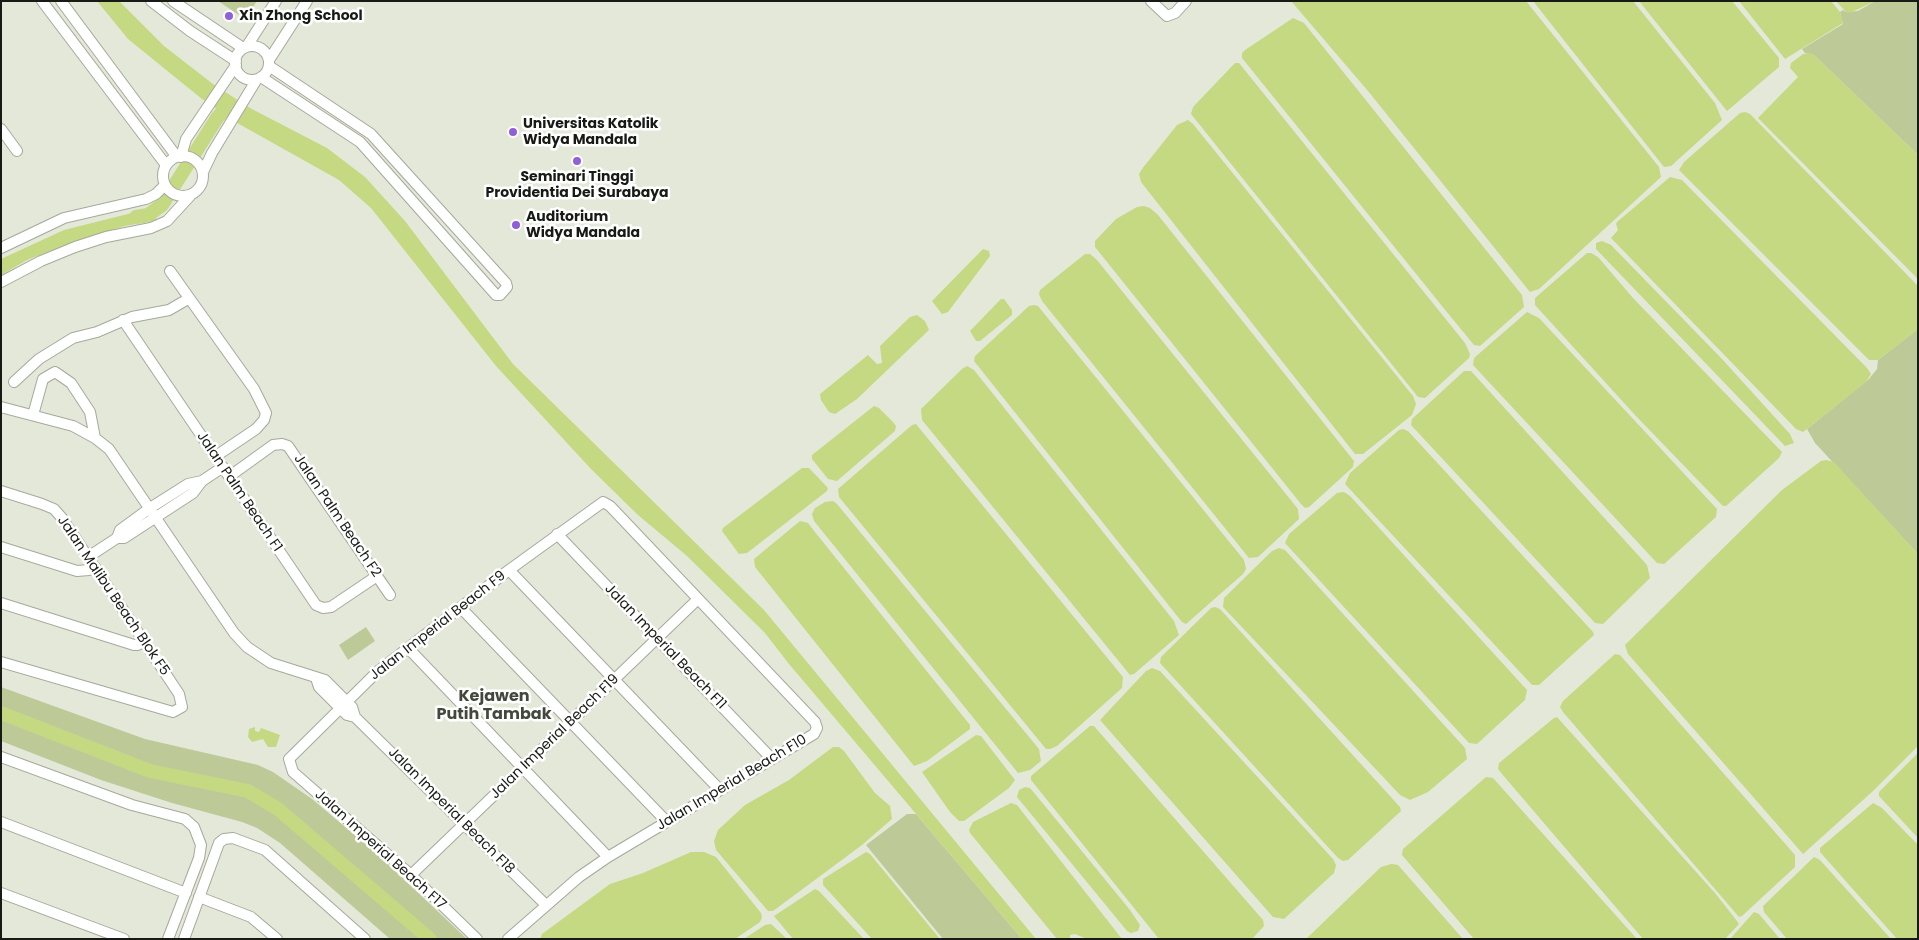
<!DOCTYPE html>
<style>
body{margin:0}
#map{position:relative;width:1919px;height:940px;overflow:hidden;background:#e4e8d9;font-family:Poppins,sans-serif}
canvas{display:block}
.frame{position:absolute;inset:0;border:2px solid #181a15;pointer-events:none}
</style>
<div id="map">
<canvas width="1919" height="940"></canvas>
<div class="frame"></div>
</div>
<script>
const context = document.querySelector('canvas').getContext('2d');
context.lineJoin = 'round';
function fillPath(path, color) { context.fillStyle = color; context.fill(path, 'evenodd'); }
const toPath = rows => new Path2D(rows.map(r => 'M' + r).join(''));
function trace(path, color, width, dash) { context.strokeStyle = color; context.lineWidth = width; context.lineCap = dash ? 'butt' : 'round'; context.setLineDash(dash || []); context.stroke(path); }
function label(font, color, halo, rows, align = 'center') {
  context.font = font + ' Poppins,sans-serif'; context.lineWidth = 5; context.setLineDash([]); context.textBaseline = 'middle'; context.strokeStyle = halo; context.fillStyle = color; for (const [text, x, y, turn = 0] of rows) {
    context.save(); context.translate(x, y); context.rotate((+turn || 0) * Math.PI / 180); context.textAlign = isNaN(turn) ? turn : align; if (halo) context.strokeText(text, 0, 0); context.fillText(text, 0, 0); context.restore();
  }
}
fillPath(toPath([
 [218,1,257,1,245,19],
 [1875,1,1918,1,1918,155,1814,55,1805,53,1802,49,1843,24,1840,12,1843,10,1846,12,1858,11],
 [1918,329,1918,554,1815,443,1807,429,1869,379,1877,369,1878,360],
 [366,627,375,641,348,660,339,645],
 [1,687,145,739,258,765,273,772,312,799,375,852,467,939,390,939,280,843,257,828,242,822,172,803,101,780,1,741],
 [907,814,916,814,1022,939,943,939,866,845]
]), '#bdca98');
fillPath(toPath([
 [97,1,119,1,164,46,213,84,250,108,327,148,365,177,405,221,513,364,764,610,1036,939,1022,939,789,664,765,633,687,556,638,515,591,469,496,366,371,208,339,180,239,124,202,99,128,39],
 [1291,1,1526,1,1659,167,1661,177,1539,289,1530,292,1368,91],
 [1533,1,1633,1,1715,103,1722,120,1671,166,1664,167],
 [1639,1,1732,1,1779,58,1779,67,1727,111],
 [1739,1,1831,1,1840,12,1843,23,1785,59],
 [1836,1,1875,1,1850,13,1846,12],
 [1293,18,1304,23,1522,295,1524,307,1480,346,1474,345,1446,311,1242,58,1242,53,1245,50],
 [1809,53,1814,55,1918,155,1918,279,1758,118,1798,77,1790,68,1791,63,1803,54],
 [1235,63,1239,63,1289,125,1465,343,1470,354,1469,358,1425,398,1418,397,1191,114,1193,107],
 [1745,112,1750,114,1918,286,1918,329,1878,360,1869,360,1679,170,1684,162,1740,113],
 [1188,120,1193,124,1413,396,1416,404,1412,415,1363,454,1355,454,1141,182,1139,174,1142,169,1177,125],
 [1670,177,1682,180,1867,368,1871,374,1866,382,1803,432,1796,429,1611,238,1618,230,1616,224,1617,222],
 [1144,206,1150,208,1158,215,1354,461,1353,467,1309,507,1305,508,1301,504,1095,247,1095,241,1116,219,1137,207],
 [152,208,157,220,125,226,68,244,27,260,1,275,1,259,64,230],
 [1602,241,1611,245,1722,359,1790,434,1794,443,1785,446,1596,249,1596,243],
 [983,249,989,251,990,256,948,312,942,314,932,301],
 [1587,253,1591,253,1598,257,1633,298,1782,452,1779,458,1726,506,1723,506,1717,500,1635,415,1535,305,1535,298],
 [1085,254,1090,254,1097,260,1298,509,1299,519,1258,557,1249,558,1042,301,1039,294,1040,290],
 [1001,299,1004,299,1012,310,1012,315,980,341,976,341,970,331],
 [1034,305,1038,306,1244,560,1246,569,1243,574,1186,624,1182,622,974,361,975,356,1029,306],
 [1527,312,1539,318,1717,509,1716,517,1664,564,1657,563,1473,365,1474,358],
 [917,315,925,321,929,330,857,399,835,414,829,412,821,400,820,394,868,355,877,364,882,363,880,346,910,317],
 [967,366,974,370,1174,621,1179,635,1134,674,1130,675,922,420,921,409,962,369],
 [1464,371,1471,371,1647,565,1650,578,1603,624,1595,623,1411,425,1412,419],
 [874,406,879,408,893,422,896,426,895,431,837,481,828,479,812,459,812,455],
 [916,424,1123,677,1122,688,1057,746,1050,749,1046,749,839,497,838,489,912,425],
 [1403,429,1408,431,1593,632,1594,635,1539,685,1532,685,1345,484,1350,473,1399,430],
 [1826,460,1834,462,1918,554,1918,746,1873,791,1803,854,1628,654,1625,645,1782,490,1821,461],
 [802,468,809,468,828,488,827,491,747,553,739,554,722,531,723,528],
 [1344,492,1350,496,1527,690,1525,700,1477,744,1469,743,1285,543,1289,534,1337,493],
 [833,501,837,504,1039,749,1041,761,1030,770,1018,773,814,521,812,514,815,508,825,502],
 [800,521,808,523,815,532,970,725,970,729,927,761,914,766,755,567,754,559],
 [1279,548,1285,550,1465,748,1467,759,1428,792,1410,800,1400,795,1223,607,1224,598,1272,551],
 [1215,607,1220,609,1400,807,1401,811,1348,860,1343,861,1338,858,1160,663,1161,657,1211,608],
 [1615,654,1620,655,1795,855,1795,867,1742,916,1739,917,1563,712,1560,707,1563,701],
 [1152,668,1160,671,1333,859,1336,865,1334,873,1284,919,1273,917,1100,720,1146,671],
 [1557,717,1715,893,1737,921,1739,924,1725,939,1643,939,1502,774,1498,769,1499,763,1554,718],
 [1090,726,1094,726,1263,920,1264,926,1252,939,1159,939,1031,780,1031,776],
 [255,727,255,731,259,732,261,728,280,735,276,747,268,747,263,739,252,742,248,737,249,729],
 [976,735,981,736,1015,780,1009,788,964,821,959,821,950,812,922,772],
 [833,747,839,747,844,751,875,793,890,806,892,819,862,845,773,911,768,911,716,850,714,841,718,830,745,805,789,780],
 [1918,753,1918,838,1879,796,1879,792],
 [1486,777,1493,778,1637,939,1474,939,1402,855,1403,849],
 [1025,787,1030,788,1045,806,1130,910,1140,925,1138,931,1131,933,1127,931,1017,797,1019,790],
 [1011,803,1017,805,1122,939,1087,939,1075,934,1070,935,1070,939,1057,939,970,833,969,830,973,822],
 [1873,803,1882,808,1918,845,1918,939,1897,939,1820,852,1820,848],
 [691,852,704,852,716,857,761,913,762,917,760,922,735,939,540,939,542,934,610,884,643,873],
 [866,852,870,854,940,939,872,939,823,885,823,879],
 [1814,857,1820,860,1891,939,1787,939,1764,912,1763,906],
 [1391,864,1398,865,1463,939,1306,939,1381,867],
 [815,889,819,891,864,939,793,939,774,916],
 [1754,912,1759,914,1780,939,1730,939],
 [771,924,787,939,744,939,765,925]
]), '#c4d982');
trace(toPath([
 [136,217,148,215,162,205,217,118,227,107],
 [1,713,150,771,248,791,278,809,430,939]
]), '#c4d982', 14);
const minor = toPath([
 [42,1,166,165],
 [61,1,177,157],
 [151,1,190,31,236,61],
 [173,1,243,48],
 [1151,1,1167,16,1175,13,1186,1],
 [247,46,276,1],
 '235 63a17 17 0 1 1 34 0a17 17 0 1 1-34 0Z',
 [269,60,307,1],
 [261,77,360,142,496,295,500,295,507,287,506,283,371,134,269,66],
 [1,129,17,151],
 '163 176a20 20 0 1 1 40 0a20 20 0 1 1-40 0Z',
 [181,157,186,139,236,65],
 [203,172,212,153,257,79],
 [1,248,64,218,146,199,156,194,165,185],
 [170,271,254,389,266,413,264,420,256,429,216,456],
 [1,282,41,261,75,247,106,237,151,228,167,221,190,196],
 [123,320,316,605,323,608,331,607,377,576],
 [14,382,39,359,73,338,97,332,132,317,169,310,188,299],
 [1,407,73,426,95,438,109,449,234,633,247,647,271,663,325,680,352,707,355,717,546,905],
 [33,415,43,379,55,372,71,383,90,412,95,438],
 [230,476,273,445,282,444,288,446,390,595],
 [202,481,223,467],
 [1,491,42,504,54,509,62,518,179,694,182,707,173,712,1,662],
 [557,534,772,759],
 [1,547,77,571,89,570,95,567],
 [88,557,117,538,124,538,193,493,202,481,188,484,150,508,120,530,117,538],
 [509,570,720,790],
 [1,603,134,645,138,645,144,640],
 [461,608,667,822],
 [408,648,608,857],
 [316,678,319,687,347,715,355,717],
 [1,757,132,805,185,819,194,827,201,845,199,858,168,939],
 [1,822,186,893],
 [411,875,698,599],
 [1,893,124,939],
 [199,897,251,917,277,939],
 [184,939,219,843,224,839,233,838,265,850,365,939],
 [477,939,411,875,293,772,289,759,377,672,509,570,603,502,610,506,815,722,817,728,814,734,608,857,579,877,508,939]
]);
trace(minor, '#a5a99b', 12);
trace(minor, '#fff', 10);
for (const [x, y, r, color] of [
 [229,16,5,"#915fd8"],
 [513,132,5,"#915fd8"],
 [577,161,5,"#915fd8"],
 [516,225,5,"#915fd8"]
]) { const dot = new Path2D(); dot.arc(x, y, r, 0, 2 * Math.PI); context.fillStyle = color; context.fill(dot); trace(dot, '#fff', 2); }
label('bold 14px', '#181a15', '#fff', [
 ["Xin Zhong School",239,16],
 ["Universitas Katolik",523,124],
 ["Widya Mandala",523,140],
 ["Seminari Tinggi",577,177,"center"],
 ["Providentia Dei Surabaya",577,193,"center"],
 ["Auditorium",526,217],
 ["Widya Mandala",526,233]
], 'left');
label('14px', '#181a15', '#fff', [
 ["Jalan Palm Beach F1",239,492,56],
 ["Jalan Palm Beach F2",337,516,56],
 ["Jalan Malibu Beach Blok F5",113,596,56],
 ["Jalan Imperial Beach F9",438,626,-38],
 ["Jalan Imperial Beach F11",665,647,46],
 ["Jalan Imperial Beach F19",555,737,-44],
 ["Jalan Imperial Beach F10",732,783,-31],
 ["Jalan Imperial Beach F18",451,811,45],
 ["Jalan Imperial Beach F17",380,850,42]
]);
label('bold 16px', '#44483c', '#fff', [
 ["Kejawen",494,697],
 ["Putih Tambak",494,715]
]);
</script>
